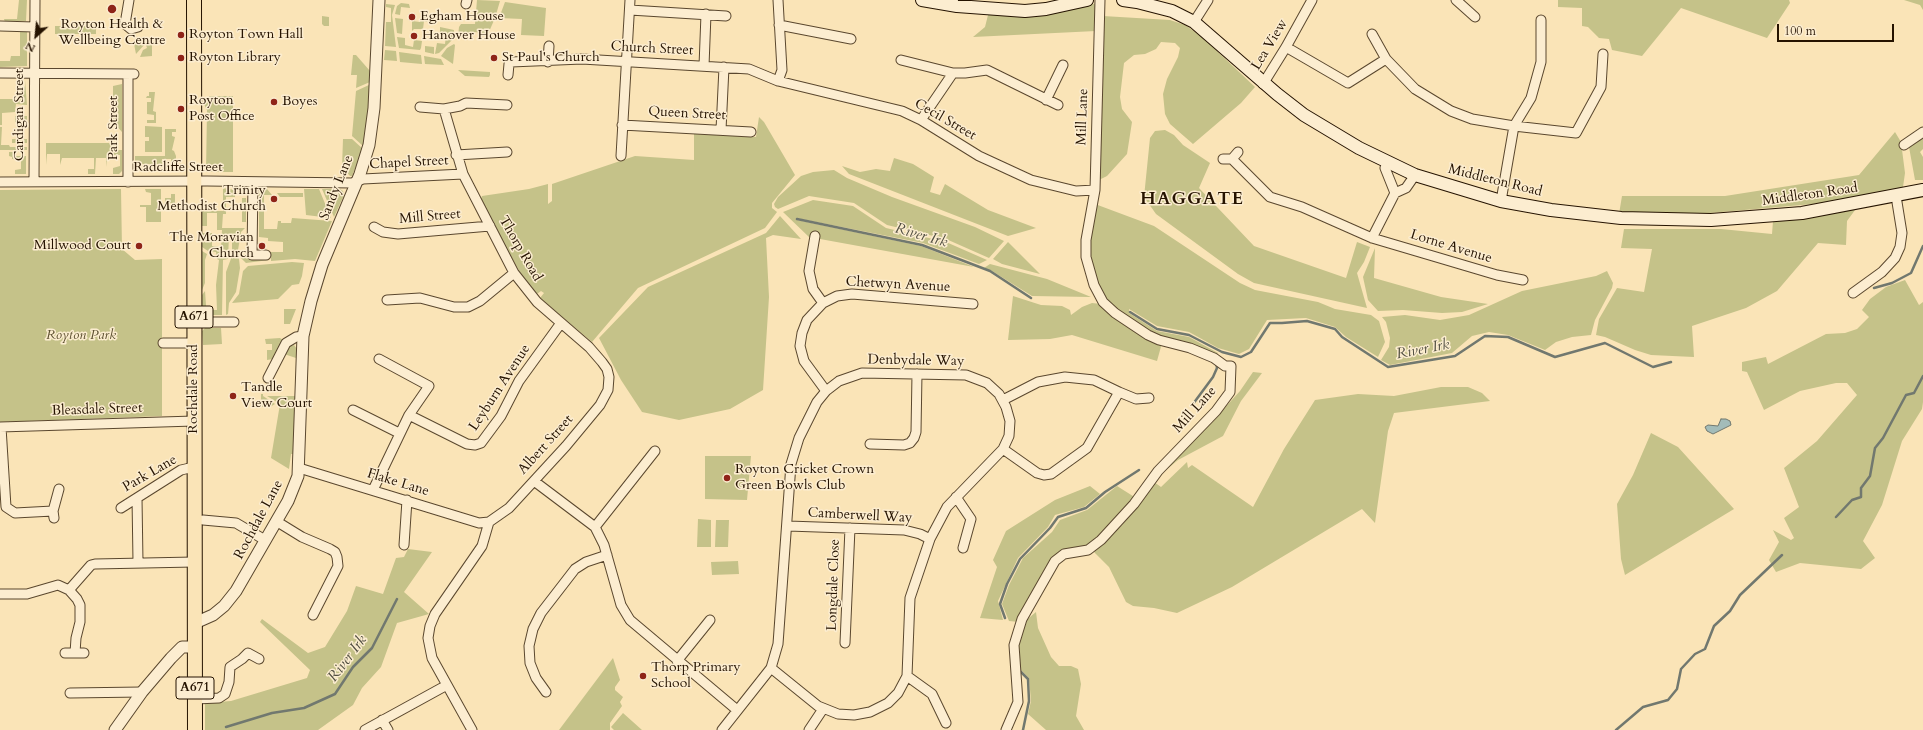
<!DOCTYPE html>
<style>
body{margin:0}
#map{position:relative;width:1923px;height:730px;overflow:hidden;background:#fae4b7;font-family:Cardo,serif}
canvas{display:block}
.north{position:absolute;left:16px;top:16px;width:40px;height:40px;-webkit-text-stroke:3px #fcedd0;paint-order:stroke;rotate:207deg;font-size:11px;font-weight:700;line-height:16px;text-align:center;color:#251300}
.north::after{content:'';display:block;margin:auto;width:14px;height:18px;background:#251300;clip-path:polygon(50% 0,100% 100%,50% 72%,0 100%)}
.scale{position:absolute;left:1777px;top:24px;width:117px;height:18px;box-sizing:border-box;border:2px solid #251300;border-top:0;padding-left:5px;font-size:12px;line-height:14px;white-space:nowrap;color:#251300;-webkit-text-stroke:3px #fcedd0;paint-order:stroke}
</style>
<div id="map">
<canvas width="1923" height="730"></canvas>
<div class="north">N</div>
<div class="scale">100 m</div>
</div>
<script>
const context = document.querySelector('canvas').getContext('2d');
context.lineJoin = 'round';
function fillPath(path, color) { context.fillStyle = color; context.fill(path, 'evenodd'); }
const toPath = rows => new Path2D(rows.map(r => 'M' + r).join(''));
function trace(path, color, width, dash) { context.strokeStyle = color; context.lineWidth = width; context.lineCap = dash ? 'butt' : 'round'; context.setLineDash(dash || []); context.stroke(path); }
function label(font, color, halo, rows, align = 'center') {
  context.font = font + ' Cardo,serif'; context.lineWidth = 3; context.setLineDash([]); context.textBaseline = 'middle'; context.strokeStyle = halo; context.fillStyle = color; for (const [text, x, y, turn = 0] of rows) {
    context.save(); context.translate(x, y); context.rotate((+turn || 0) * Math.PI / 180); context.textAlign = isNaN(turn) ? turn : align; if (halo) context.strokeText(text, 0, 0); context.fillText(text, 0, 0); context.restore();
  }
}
fillPath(toPath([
 [19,0,27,0,26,21,5,22,4,19,17,19],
 [477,0,500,1,495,18,488,34,475,32,468,38,458,37,459,27,461,24,475,24],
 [1558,0,1789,0,1790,3,1767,38,1681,8,1642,56,1612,50,1609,39,1599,38,1588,27,1582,26,1582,8,1558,7],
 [1904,0,1923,0,1923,10,1920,5],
 [505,2,546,8,544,36,521,35,522,19,499,18],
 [401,3,409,4,410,8,401,7,400,15,395,14,397,6],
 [1099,3,1096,31,973,37,985,27,988,15,1027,16],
 [386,4,395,5,392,15,396,47,385,46,386,22,391,22,391,8,386,7],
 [422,14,428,14,427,22,424,21,423,29,414,29,412,31,412,21,420,22],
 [322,16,329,17,329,26,324,26,322,24],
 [1103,16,1170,20,1185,25,1201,36,1255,87,1241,103,1193,144,1170,124,1165,114,1163,94,1167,79,1178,57,1180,48,1175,43,1161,42,1156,49,1145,54,1134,55,1124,63,1120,97,1122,109,1132,122,1127,154,1107,176,1097,181],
 [395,18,403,19,402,34,397,33],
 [55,26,96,26,96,34,55,34],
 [440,27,454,30,453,39,439,53,435,54,437,43,445,44,446,35,440,34],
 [20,31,27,32,27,66,0,67,0,61,10,61,11,56,20,56],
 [141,37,145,37,144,45,136,54,134,44,138,38],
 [149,37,152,39,152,56,140,57,143,50,147,48,146,45],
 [397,37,405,38,405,45,413,47,414,40,422,41,421,48,420,50,399,48],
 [454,44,455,45,453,64,441,56,447,48],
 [425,46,434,47,434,54,425,52],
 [385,50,396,51,397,61,384,60],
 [399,52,421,55,422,64,400,62],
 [353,55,356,55,370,71,370,82,356,88,357,75,351,75],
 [424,56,441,59,444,65,425,64],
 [458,70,490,72,490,75,489,77,465,76],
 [25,80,27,105,16,104,15,112,2,113,2,125,0,125,0,99,21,99,21,91,25,86],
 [122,84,122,132,113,122,113,86],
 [369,85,369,104,363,146,352,136,356,91],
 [149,92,155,92,153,111,156,112,156,123,147,123,147,120,154,120,154,115,147,114,147,102,151,102,151,98,146,98,147,96,149,96],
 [209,96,233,96,233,172,206,172,207,110,204,104,209,99],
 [15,116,27,116,27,122,15,122],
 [759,117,764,122,795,175,772,203,772,208,777,212,765,228,638,288,592,342,540,298,544,293,541,291,537,294,521,274,480,202,482,196,529,189,548,184,548,204,552,201,552,184,635,156,694,160,694,134,756,137],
 [145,126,162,127,162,152,145,152,145,141,149,141,149,137,145,137],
 [0,127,2,127,1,145,9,145,10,147,27,147,27,150,0,150],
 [165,129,176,129,176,132,172,132,172,136,175,137,172,150,174,151,176,156,176,165,171,165,171,159,162,159,162,164,135,164,135,156,165,156],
 [1165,130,1174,135,1183,145,1210,163,1199,188,1254,246,1346,278,1357,242,1370,247,1364,262,1357,273,1367,308,1254,283,1238,274,1156,214,1144,197,1150,138,1155,131],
 [1895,132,1901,142,1905,173,1903,187,1836,202,1710,213,1619,214,1622,196,1725,196,1859,175],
 [1923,136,1923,149,1920,152,1923,157,1923,180,1915,180,1909,147],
 [12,139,27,139,27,143,12,143],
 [343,139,352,139,363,149,352,176,350,176,342,167],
 [46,143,116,143,116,150,122,150,122,171,119,174,113,174,113,168,120,166,120,155,107,155,107,167,106,158,96,158,95,174,88,174,88,169,94,169,94,158,62,158,60,165,60,154,47,154,46,165],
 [9,152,15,152,15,156,26,156,26,174,15,174,15,170,21,169,21,160,12,159,12,157,9,156],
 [894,158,913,164,934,177,930,192,940,195,945,184,988,210,1036,228,1008,236,849,174,842,166,860,172,876,169,890,171],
 [834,170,847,178,892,197,975,227,1004,241,989,258,946,239,887,225,854,203,809,196,778,209,775,207,774,204,778,197,801,176,813,172],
 [223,188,235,190,235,197,226,197,226,214,223,214,222,228,245,228,241,232,238,250,240,268,236,292,229,303,228,314,226,315,226,272,232,256,232,237,229,235,228,259,223,260,222,315,208,315,208,310,217,310,216,285,219,260,217,259,216,252,208,251,202,247,202,233,212,233,212,246,221,247,222,230,217,230,217,213,207,213,207,226,202,226,202,211,223,211],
 [121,189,122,249,135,260,162,259,162,416,0,422,0,190],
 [145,189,161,189,161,222,146,222,146,207,140,207,140,205,151,205,151,193,146,192],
 [259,189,267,189,272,195,264,195,264,229,277,229,278,221,281,221,281,223,291,223,292,218,332,221,315,261,295,259,271,261,271,252,283,252,283,242,268,241,268,238,259,237],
 [304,189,319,189,331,218,306,215],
 [322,189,340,189,343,191,344,195,334,217],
 [277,193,303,193,303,197,280,197],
 [171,194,175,194,175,203,165,203,165,198,171,198],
 [242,198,246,198,246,222,242,222],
 [813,200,853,206,886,228,946,242,987,260,979,264,923,243,796,218,797,220,921,246,974,267,809,237,783,212],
 [1095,204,1154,226,1240,283,1255,290,1318,302,1335,309,1371,315,1379,321,1385,342,1378,357,1346,337,1335,327,1306,318,1267,320,1249,349,1239,354,1218,348,1189,332,1157,326,1129,309,1129,313,1157,331,1189,337,1218,353,1215,356,1157,337,1104,300,1089,259,1089,240],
 [1858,206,1847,221,1846,245,1818,243,1777,291,1746,308,1692,326,1694,357,1651,355,1635,350,1605,337,1596,335,1599,319,1617,288,1644,292,1652,249,1621,248,1624,229,1721,229,1772,234,1773,221],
 [780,216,801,239,773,235,766,238,769,297,763,390,730,409,679,420,642,412,621,380,599,338,648,287,766,233],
 [1008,242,1040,274,1002,264,993,259],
 [1375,248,1374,278,1441,297,1488,304,1462,312,1442,313,1403,310,1378,311,1368,300,1363,277],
 [202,251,207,254,205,260,205,283,202,290],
 [243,251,243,258,268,258,269,260,246,263,241,258,241,254],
 [292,262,304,263,302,276,299,284,292,285,278,299,232,303,239,294,243,271,248,266],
 [990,264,1047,279,1091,297,1032,296,992,271,984,268],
 [1607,271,1613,283,1612,288,1595,320,1591,335,1572,337,1556,342,1545,350,1508,335,1489,332,1472,336,1452,353,1390,365,1381,360,1389,347,1390,338,1386,322,1382,317,1405,315,1440,320,1469,315,1522,291,1596,276],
 [1905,280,1919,305,1923,302,1923,402,1922,409,1902,441,1882,505,1863,541,1875,558,1861,569,1800,563,1776,572,1769,560,1779,542,1773,530,1791,540,1794,538,1784,518,1799,507,1784,468,1817,441,1857,395,1847,383,1836,383,1800,391,1764,410,1747,372,1742,371,1742,362,1766,357,1768,364,1826,334,1845,333,1857,329,1869,317,1862,310,1870,299,1886,287],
 [205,291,206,305,206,315,203,314,202,310,202,295],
 [1013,296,1041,305,1062,306,1070,310,1071,315,1082,307,1092,303,1101,304,1162,343,1157,361,1072,335,1050,339,1008,340],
 [284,309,296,309,290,324,284,324],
 [205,328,221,328,222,344,203,345,202,331],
 [280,338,283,340,273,359,267,360,267,350,272,350,272,344,266,344,265,339],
 [294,345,297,349,296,358,284,354,290,346],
 [1253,372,1262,373,1241,401,1223,436,1178,460,1165,471,1173,459,1210,424,1240,391],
 [1441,387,1468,387,1482,393,1490,401,1394,413,1388,431,1375,523,1362,509,1232,587,1177,613,1154,608,1133,606,1126,602,1109,567,1094,552,1095,548,1122,525,1154,482,1161,487,1187,462,1188,468,1192,465,1253,507,1284,449,1315,400,1358,394,1394,396],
 [261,394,263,394,263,396,275,404,270,407,261,407],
 [267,396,295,396,293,454,291,454,289,469,271,458,280,404],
 [1651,433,1678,447,1734,509,1625,575,1621,559,1617,504,1633,475],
 [705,456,751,456,747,500,705,499],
 [1090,486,1100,494,1084,507,1055,515,1048,527,1018,558,998,601,1003,620,980,618,997,567,993,560,1006,531,1055,500],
 [1117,486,1136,498,1091,545,1066,550,1019,622,1009,621,1002,604,1009,585,1023,558,1052,532,1060,520,1087,510],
 [698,519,711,520,711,547,697,547],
 [716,520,729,520,728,547,715,547],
 [408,549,432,552,404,592,429,614,397,623,381,667,362,688,353,705,318,730,205,730,205,703,231,701,307,678,310,670,260,622,262,619,308,653,325,647,347,611,356,586,383,594,396,558,404,557],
 [738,561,739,574,712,575,711,562],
 [1036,612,1038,628,1051,657,1059,666,1071,666,1078,669,1081,684,1076,716,1084,730,1046,730,1028,714,1031,701,1029,678,1021,670,1018,662,1018,649,1024,622],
 [613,658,620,680,615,687,615,690,623,697,620,702,622,706,610,723,610,730,559,730],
 [623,713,642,730,614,730,611,727]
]), '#c5c289');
const water = toPath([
 [1721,419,1726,419,1730,421,1731,425,1713,434,1707,431,1705,427,1708,425,1718,426,1721,419]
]);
fillPath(water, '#a3bcb9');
trace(water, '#71786f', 1);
trace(toPath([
 [797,219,922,245,990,271,1031,298],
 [1874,288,1892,283,1911,273,1923,246],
 [1130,312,1157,329,1189,335,1222,352,1241,357,1251,352,1270,323,1282,323,1307,321,1335,329,1342,337,1388,367,1455,356,1485,336,1508,337,1555,357,1605,343,1653,367,1671,362],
 [1193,404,1213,377,1217,368,1216,362],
 [1836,517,1852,500,1861,497,1861,488,1870,476,1875,448,1883,438,1906,395,1914,393,1923,376],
 [1005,618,1000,604,1007,584,1020,559,1050,528,1058,517,1086,508,1105,492,1139,470],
 [1020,671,1028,679,1029,701,1023,730],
 [226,727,272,713,304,708,335,694,353,667,372,648,397,599],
 [1616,730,1643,707,1668,700,1677,689,1681,669,1695,654,1705,649,1714,626,1730,611,1740,595,1782,555]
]), '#71786f', 2.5);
const minor = toPath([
 [129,0,125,24,131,29,138,27],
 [1456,0,1475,17],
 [466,4,467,0],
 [630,10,726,16],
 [1194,22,1208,0],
 [779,25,851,39],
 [0,26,34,27],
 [1372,34,1386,59,1415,89,1451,111,1472,119,1514,126,1576,133,1601,87,1603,54],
 [1286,47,1348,83,1386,59],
 [901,60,953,73,965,73,987,70,1058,105],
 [548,62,549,46],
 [704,66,706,14],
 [0,73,134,74],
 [128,74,128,182],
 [508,75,509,64,511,62,582,59,749,69,778,81,902,111,921,120,979,156,1031,180,1076,191,1095,190],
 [778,81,782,70,778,0],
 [1263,84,1286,47,1312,0],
 [1046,100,1063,65],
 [420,107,444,109,460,106,466,103,507,105],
 [921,120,953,73],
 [622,125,751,132],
 [721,130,724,67],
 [1904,145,1923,132],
 [456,155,507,152],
 [621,156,630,0],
 [1223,159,1232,159,1238,152],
 [1232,159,1270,197,1302,207,1372,238,1497,275,1523,280],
 [1387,163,1385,168,1395,193],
 [0,182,207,181,352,183,363,179,463,174],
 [34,182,35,0],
 [253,182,252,255,266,255],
 [1501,201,1514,126,1531,98,1541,62,1541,20],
 [374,227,383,232,398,234,490,226],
 [815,236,809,271,813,289,823,303],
 [1372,238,1395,193,1406,188,1415,175],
 [1853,293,1882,272,1895,258,1900,247,1902,233,1896,196],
 [387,300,420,298,454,307,468,307,480,301,514,273],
 [194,322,234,322],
 [163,343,194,343],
 [268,378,286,343,296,337,303,336],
 [826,391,804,361,800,346,802,333,807,320,823,303,837,296,852,294,973,304],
 [1119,392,1136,399,1149,398],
 [353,410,399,433],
 [409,415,467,444,475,445,481,443,501,416,519,381,561,323],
 [0,427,194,421],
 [1,427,6,507,15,513,53,511],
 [870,444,904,445,910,443,914,438,916,432,917,374],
 [1003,449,1037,473,1044,475,1051,474,1087,448,1119,392,1094,380,1065,377,1038,382,1003,400],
 [299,468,479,523,489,522,509,508,566,446,600,405,608,390,609,377,607,369,602,362,589,347,537,302,514,273,463,174,444,109],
 [534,481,595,527,604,545,621,605,630,620,737,710],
 [373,490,409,415,429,386,379,359],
 [956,497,971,519,963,548],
 [137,498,138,562],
 [121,508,181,470,194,467],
 [54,518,53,511,59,489],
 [203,520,236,523,265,540],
 [276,521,302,537,330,549,335,552,337,557,338,566,313,615],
 [788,526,904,530,920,534,930,539],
 [595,527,655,451],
 [404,545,407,500],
 [69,590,91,565,95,564,194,562],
 [0,594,27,594,58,585,69,590,77,599,80,605,80,622,76,638,75,653],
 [845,643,850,528],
 [65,653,84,653],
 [677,661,710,620],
 [907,676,932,694,946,723],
 [546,692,536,678,530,663,529,646,533,629,541,613,575,569,586,562,607,555],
 [70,693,142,692],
 [195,699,219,698,225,694,229,682,230,667,242,659,248,653,259,659],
 [382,720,388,730],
 [365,730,447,685],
 [472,730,432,658,428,638,430,626,435,614,482,546,489,522],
 [722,730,771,668,778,644,791,464,799,438,817,402,826,391,839,381,862,373,966,375,987,383,999,394,1006,407,1010,421,1009,436,1003,449,947,507,930,539,910,598,907,676,898,693,888,703,870,712,854,715,838,714,818,706,771,668],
 [809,730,823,709],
 [1006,730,1018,702,1014,645,1022,619,1055,561,1064,554,1088,550,1101,540,1134,504,1158,471,1216,411,1230,392,1231,366,1225,366,1214,358,1190,348,1159,340,1148,335,1115,313,1103,302,1094,285,1086,257,1086,240,1095,190,1100,0]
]);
const tertiary = toPath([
 [195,623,213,615,224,606,236,591,288,501,298,476,303,336,311,301,322,265,360,174,369,145,374,108,379,0],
 [115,730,142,692,171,658,182,647,195,647]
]);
const secondary = toPath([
 [922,0,957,6,1025,11,1046,9,1087,0],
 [1123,0,1137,2,1172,11,1194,22,1277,94,1304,115,1359,148,1415,175,1501,201,1551,210,1621,218,1711,220,1802,213,1923,190]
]);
const primary = toPath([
 [194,0,195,730]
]);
trace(minor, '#5a472e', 11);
trace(tertiary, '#5a472e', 13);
trace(secondary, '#251300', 14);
trace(primary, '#251300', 16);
trace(minor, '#fcedd0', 9);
trace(tertiary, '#fcedd0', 11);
trace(secondary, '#fcedd0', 12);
trace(primary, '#fae4b7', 14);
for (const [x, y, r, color] of [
 [112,9,5,"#8f2418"],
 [412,17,4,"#8f2418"],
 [181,35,4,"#8f2418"],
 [414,36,4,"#8f2418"],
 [181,58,4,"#8f2418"],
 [494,58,4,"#8f2418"],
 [274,102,4,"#8f2418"],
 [181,109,4,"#8f2418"],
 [274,199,4,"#8f2418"],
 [139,246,4,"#8f2418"],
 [262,246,4,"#8f2418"],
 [233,396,4,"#8f2418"],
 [727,478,4,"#8f2418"],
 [643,676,4,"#8f2418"]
]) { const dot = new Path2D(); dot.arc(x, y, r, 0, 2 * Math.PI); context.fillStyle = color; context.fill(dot); trace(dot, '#fcedd0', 1.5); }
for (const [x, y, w] of [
 [194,317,38],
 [195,688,38]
]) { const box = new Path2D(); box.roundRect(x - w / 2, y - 11, w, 22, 3); context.fillStyle = '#fcedd0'; context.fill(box); trace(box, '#251300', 1); }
label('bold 13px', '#251300', null, [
 ["A671",194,317],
 ["A671",195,688]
]);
label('14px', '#251300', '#fcedd0', [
 ["Egham House",420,17],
 ["Royton Health &",112,25,"center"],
 ["Wellbeing Centre",112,41,"center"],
 ["Royton Town Hall",189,35],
 ["Hanover House",422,36],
 ["Royton Library",189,58],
 ["St Paul's Church",502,58],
 ["Royton",189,101],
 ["Post Office",189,117],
 ["Boyes",282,102],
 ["Trinity",266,191,"right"],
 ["Methodist Church",266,207,"right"],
 ["The Moravian",254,238,"right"],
 ["Church",254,254,"right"],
 ["Millwood Court",131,246,"right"],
 ["Tandle",241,388],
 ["View Court",241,404],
 ["Royton Cricket Crown",735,470],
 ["Green Bowls Club",735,486],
 ["Thorp Primary",651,668],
 ["School",651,684]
], 'left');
label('14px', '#251300', '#fcedd0', [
 ["Lea View",1270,45,-59],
 ["Church Street",652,49,3],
 ["Queen Street",687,114,3],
 ["Cardigan Street",20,115,-90],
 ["Mill Lane",1083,117,-88],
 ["Cecil Street",945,120,30],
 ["Park Street",114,128,-90],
 ["Chapel Street",409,163,-3],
 ["Radcliffe Street",178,168],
 ["Middleton Road",1495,181,14],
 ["Sandy Lane",337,188,-68],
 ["Middleton Road",1810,195,-8],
 ["Mill Street",430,217,-5],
 ["Lorne Avenue",1451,247,17],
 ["Thorp Road",520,249,60],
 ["Chetwyn Avenue",898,285,3],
 ["Denbydale Way",916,361,1],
 ["Leyburn Avenue",500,388,-57],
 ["Rochdale Road",194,389,-90],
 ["Bleasdale Street",97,410,-2],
 ["Mill Lane",1195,410,-48],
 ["Albert Street",546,445,-48],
 ["Park Lane",150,474,-30],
 ["Flake Lane",398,483,17],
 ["Camberwell Way",860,516,3],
 ["Rochdale Lane",259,520,-62],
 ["Longdale Close",834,585,-88]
]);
label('italic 14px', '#5d5030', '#fcedd0', [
 ["Royton Park",81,336]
]);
label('italic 15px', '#514e41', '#fcedd0', [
 ["River Irk",921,236,16],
 ["River Irk",1423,350,-11],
 ["River Irk",348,659,-53]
]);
context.letterSpacing = '1px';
label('bold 18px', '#251300', '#fcedd0', [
 ["HAGGATE",1192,200]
]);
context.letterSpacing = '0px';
</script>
